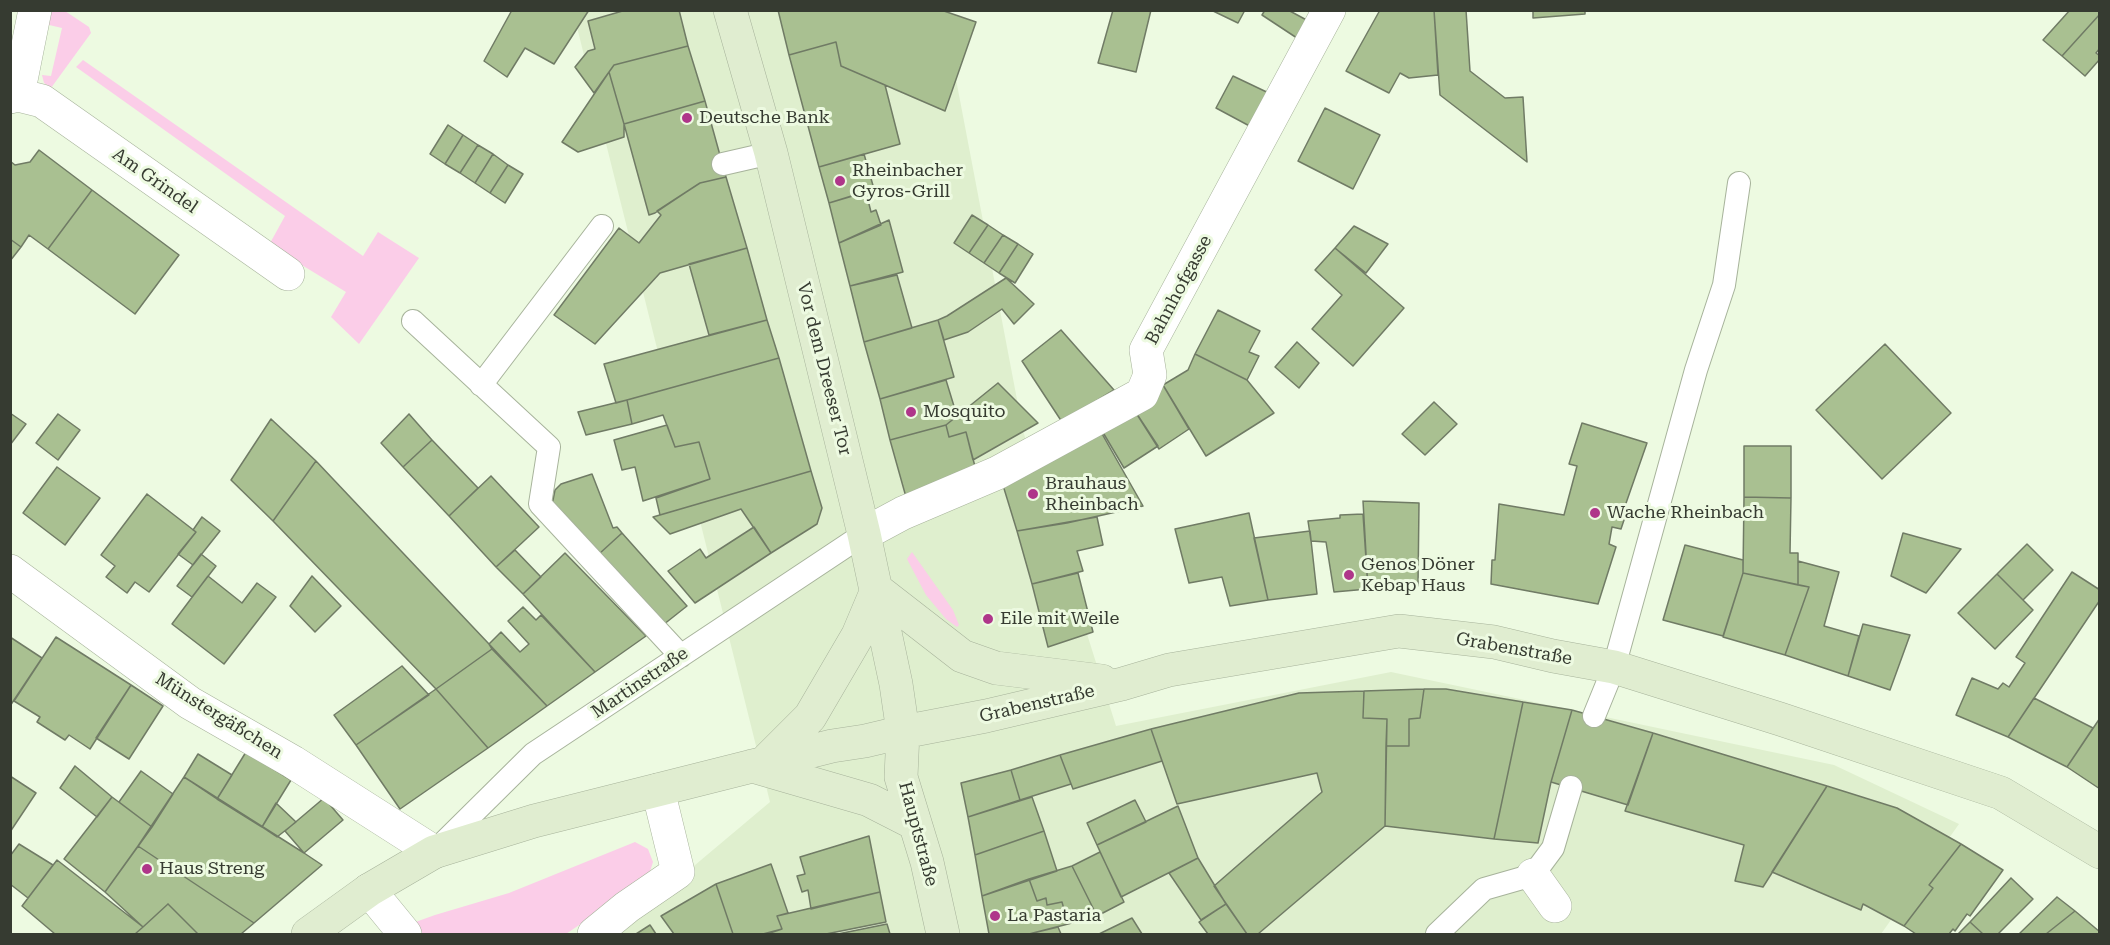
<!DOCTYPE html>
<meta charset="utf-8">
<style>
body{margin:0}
#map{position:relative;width:2110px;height:945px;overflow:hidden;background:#edfae1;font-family:"Roboto Serif",serif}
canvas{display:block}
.frame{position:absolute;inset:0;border:12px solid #363b31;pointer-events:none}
</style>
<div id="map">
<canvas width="2110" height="945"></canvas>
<div class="frame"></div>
</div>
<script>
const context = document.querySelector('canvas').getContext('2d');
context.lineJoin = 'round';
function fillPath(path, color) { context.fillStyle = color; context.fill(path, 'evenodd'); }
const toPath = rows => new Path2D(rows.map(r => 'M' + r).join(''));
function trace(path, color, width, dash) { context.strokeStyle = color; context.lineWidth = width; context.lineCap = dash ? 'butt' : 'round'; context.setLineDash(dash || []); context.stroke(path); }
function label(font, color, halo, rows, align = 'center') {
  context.font = font + ' "Roboto Serif",serif'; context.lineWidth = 6; context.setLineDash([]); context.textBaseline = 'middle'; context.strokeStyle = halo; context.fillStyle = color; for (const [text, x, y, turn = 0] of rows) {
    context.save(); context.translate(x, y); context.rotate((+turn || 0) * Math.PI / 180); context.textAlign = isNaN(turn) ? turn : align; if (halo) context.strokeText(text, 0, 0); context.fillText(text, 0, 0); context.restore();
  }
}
fillPath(toPath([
 [573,11,943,11,1023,431,1116,726,1391,672,1834,765,1959,824,1881,934,613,934,770,802]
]), '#dfefce');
fillPath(toPath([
 [53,11,65,11,89,27,91,33,51,88,44,83,42,75,51,76,62,28,45,24,50,12],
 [83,60,363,256,378,232,419,258,359,344,331,317,346,292,269,245,285,216,76,67],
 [912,552,953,610,959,625,957,627,946,619,926,595,907,559],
 [635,842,648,849,653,862,648,878,566,934,382,934,435,915,509,893]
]), '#fbcde8');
const building = toPath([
 [512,10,589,10,554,64,525,48,507,77,484,61,512,10],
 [626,10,679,10,688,46,614,65,594,93,575,67,588,51,595,49,588,21,626,10],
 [778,10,941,10,976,22,945,111,841,66,836,42,789,55,778,10],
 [1113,10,1151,10,1136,72,1098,63,1113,10],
 [1211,10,1245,10,1238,23,1211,10],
 [1265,10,1288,10,1314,24,1303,42,1262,15,1265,10],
 [1380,10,1434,10,1438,75,1409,78,1400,73,1389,93,1346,71,1380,10],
 [1434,10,1466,10,1470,71,1505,98,1523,97,1527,162,1440,95,1434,10],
 [1533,10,1585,10,1585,14,1533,18,1533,10],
 [2070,10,2100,10,2100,14,2062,56,2043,40,2070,10],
 [2100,14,2100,48,2096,53,2100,56,2100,59,2085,76,2062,56,2100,14],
 [836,42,841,66,885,85,900,144,819,167,789,55,836,42],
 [688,46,705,101,624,124,609,72,614,65,688,46],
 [609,72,624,124,624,137,578,152,562,142,609,72],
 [1233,76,1275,96,1257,130,1216,108,1233,76],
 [705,101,726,177,700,183,655,213,649,215,624,124,705,101],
 [1325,108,1380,135,1353,189,1298,161,1325,108],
 [448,125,463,135,445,164,430,154,448,125],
 [463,135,478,145,460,173,445,164,463,135],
 [478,145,493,154,475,183,460,173,478,145],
 [39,150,92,190,48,249,29,235,21,247,10,239,10,161,15,165,30,162,39,150],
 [493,154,508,165,490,193,475,183,493,154],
 [864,154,874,189,829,203,819,167,864,154],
 [508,165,523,174,505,203,490,193,508,165],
 [726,177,747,248,660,273,595,344,554,315,619,228,639,243,661,215,657,211,700,183,726,177],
 [92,190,179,255,135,314,48,249,92,190],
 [866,192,871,212,876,210,881,225,839,243,829,203,866,192],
 [972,215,988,225,969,253,954,243,972,215],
 [889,220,903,272,850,286,839,243,889,220],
 [988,225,1003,235,984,263,969,253,988,225],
 [1354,226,1388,244,1366,273,1335,248,1354,226],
 [1003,235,1018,244,999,273,984,263,1003,235],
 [10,239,21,247,10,261,10,239],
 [1018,244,1033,254,1015,283,999,273,1018,244],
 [747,248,767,320,709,335,689,264,747,248],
 [1335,248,1404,308,1353,366,1312,329,1342,295,1315,270,1335,248],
 [897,275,912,328,864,342,850,286,897,275],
 [1006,278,1034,304,1014,324,1002,309,968,332,944,340,938,320,947,316,1006,278],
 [1218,310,1260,331,1249,352,1259,356,1247,380,1195,354,1218,310],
 [767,320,779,358,616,403,604,364,767,320],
 [938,320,954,377,880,399,864,342,938,320],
 [1061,330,1114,390,1062,422,1022,361,1061,330],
 [1297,342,1319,363,1299,388,1275,367,1297,342],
 [1885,344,1951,413,1882,479,1816,410,1885,344],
 [1195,354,1247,380,1274,413,1206,456,1163,385,1188,370,1195,354],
 [779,358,811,471,660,515,656,498,710,479,699,442,675,447,663,415,632,424,627,400,779,358],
 [946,380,957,416,946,425,890,440,880,399,946,380],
 [998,383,1038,423,973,460,966,432,949,437,946,425,998,383],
 [1163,385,1189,429,1159,449,1131,405,1163,385],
 [627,400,632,424,586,435,578,412,627,400],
 [1434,402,1457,424,1425,455,1402,434,1434,402],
 [1131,405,1158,446,1124,468,1098,424,1131,405],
 [10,413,26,424,10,445,10,413],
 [58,414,80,430,58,460,36,443,58,414],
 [409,414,432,440,403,467,381,443,409,414],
 [271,419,316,461,273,521,231,480,271,419],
 [1582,423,1647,443,1624,509,1627,511,1621,529,1612,527,1609,544,1616,547,1598,604,1491,584,1492,560,1495,560,1499,504,1564,515,1577,466,1569,464,1582,423],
 [667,425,675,447,699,442,710,479,643,501,635,467,622,470,614,440,667,425],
 [946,425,949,437,966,432,978,478,906,497,890,440,946,425],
 [1097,425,1143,506,1067,523,1017,531,1002,482,1097,425],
 [432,440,478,488,449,516,403,467,432,440],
 [1744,446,1791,446,1791,498,1744,497,1744,446],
 [316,461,489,644,492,649,436,689,273,521,316,461],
 [57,467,100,498,65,545,23,513,57,467],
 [811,471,822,508,817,524,771,553,741,509,670,534,653,517,811,471],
 [592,474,613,528,617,527,622,533,599,554,554,509,553,500,555,490,561,484,592,474],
 [491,476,539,527,496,567,449,516,491,476],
 [147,494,196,532,149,592,135,582,127,593,106,577,115,566,101,555,147,494],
 [1744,497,1791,498,1790,553,1798,553,1798,585,1743,573,1744,497],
 [1363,501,1419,503,1418,586,1368,589,1363,501],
 [1249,513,1268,600,1230,606,1222,577,1189,583,1175,529,1249,513],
 [1363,514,1368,589,1334,592,1326,542,1311,541,1308,521,1340,518,1340,515,1363,514],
 [202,517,220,531,193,565,178,554,196,532,193,530,202,517],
 [1097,517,1103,545,1077,551,1083,571,1032,584,1017,531,1097,517],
 [754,527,771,553,695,603,668,571,700,549,706,558,754,527],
 [1310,531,1317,594,1268,600,1254,538,1310,531],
 [622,533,687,606,663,625,599,554,622,533],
 [1903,533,1961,549,1926,593,1891,576,1903,533],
 [2027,544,2053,570,2023,600,1997,574,2027,544],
 [1685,545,1743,560,1743,573,1723,636,1663,620,1685,545],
 [515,550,541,577,523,594,496,567,515,550],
 [565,553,646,636,595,672,523,594,565,553],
 [201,554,216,566,192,597,177,586,201,554],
 [1798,561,1839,572,1824,626,1859,636,1848,676,1785,655,1809,587,1798,585,1798,561],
 [2072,572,2100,590,2100,600,2008,737,1956,715,1972,678,1998,689,2003,683,2009,687,2025,663,2016,657,2072,572],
 [1078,573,1093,632,1048,647,1032,584,1078,573],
 [1743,573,1809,587,1785,655,1723,637,1743,573],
 [1997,574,2033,610,1995,649,1958,613,1997,574],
 [208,576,242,603,257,583,276,597,224,664,172,624,208,576],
 [312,576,341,606,315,632,290,606,312,576],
 [523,607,536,620,541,615,595,672,547,706,489,644,501,632,520,652,529,644,508,621,523,607],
 [1863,624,1910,635,1890,690,1848,676,1863,624],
 [10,637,42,658,10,706,10,637],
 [56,637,131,685,90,749,69,735,65,740,37,722,40,717,14,701,56,637],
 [492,649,547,706,488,748,436,689,492,649],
 [402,666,429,695,356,745,334,715,402,666],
 [131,685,163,706,129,759,96,738,131,685],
 [436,689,488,748,400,809,356,745,436,689],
 [1424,689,1446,689,1523,702,1494,839,1385,826,1386,746,1409,746,1409,719,1420,718,1424,689],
 [1424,689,1420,718,1409,719,1409,746,1386,746,1387,719,1363,718,1364,691,1424,689],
 [1364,691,1363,718,1387,719,1385,826,1258,934,1247,934,1214,886,1322,792,1317,773,1177,804,1151,729,1299,693,1364,691],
 [2034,698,2093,728,2067,767,2008,737,2034,698],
 [1523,702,1572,710,1551,782,1538,843,1494,839,1523,702],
 [1572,710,1653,733,1628,805,1551,782,1572,710],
 [2100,718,2100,789,2067,767,2100,718],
 [1151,729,1162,761,1073,789,1060,755,1151,729],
 [1653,733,1827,786,1763,887,1735,881,1744,845,1625,811,1653,733],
 [246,752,291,780,262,827,217,799,246,752],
 [198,754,232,775,217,799,184,777,198,754],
 [1060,755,1071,784,1020,800,1011,770,1060,755],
 [75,766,112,797,97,817,60,788,75,766],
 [1011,770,1020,800,968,817,961,783,1011,770],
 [141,771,173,794,152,827,119,802,141,771],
 [10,776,36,793,10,832,10,776],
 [184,777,304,853,322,865,254,923,138,846,184,777],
 [1827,786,1897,808,1961,844,1929,885,1933,888,1904,926,1863,904,1861,910,1772,872,1827,786],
 [112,797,152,827,105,892,64,859,112,797],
 [1032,797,1044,831,975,855,968,817,1032,797],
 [324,798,343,820,304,853,285,831,324,798],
 [1135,800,1146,822,1097,845,1087,823,1135,800],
 [276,803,296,822,277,837,262,827,276,803],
 [1178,806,1198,858,1121,897,1097,845,1178,806],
 [1044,831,1057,871,982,896,975,855,1044,831],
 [869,836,880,892,811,909,808,890,802,892,797,876,805,874,800,857,869,836],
 [19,844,53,865,28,898,10,884,10,856,19,844],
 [1961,844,2003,870,1970,916,1967,914,1955,931,1953,929,1949,934,1916,934,1904,926,1933,888,1929,885,1961,844],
 [138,846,254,923,241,934,198,934,168,904,143,927,105,892,138,846],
 [1100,852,1124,902,1097,916,1072,866,1100,852],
 [1198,858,1226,904,1201,920,1169,873,1198,858],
 [57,860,143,927,135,934,55,934,22,906,57,860],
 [771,864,788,913,777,916,782,929,763,934,733,934,716,884,771,864],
 [1072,866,1097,916,1068,924,1062,902,1047,905,1046,898,1037,901,1029,879,1072,866],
 [2011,878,2033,899,1998,934,1983,934,1970,922,2011,878],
 [1029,879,1037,901,1046,898,1047,905,1062,902,1068,924,1029,934,989,934,982,896,1029,879],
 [716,884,733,934,674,934,661,916,716,884],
 [880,892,886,922,826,934,770,934,770,933,782,929,777,916,880,892],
 [2057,897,2075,911,2046,934,2019,934,2057,897],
 [168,904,198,934,135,934,143,927,168,904],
 [1226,904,1247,934,1208,934,1199,922,1226,904],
 [2075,911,2100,932,2100,934,2046,934,2075,911],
 [1132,918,1142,934,1099,934,1132,918],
 [1970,922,1983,934,1958,934,1970,922],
 [887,924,890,934,838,934,887,924],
 [650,925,656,934,636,934,650,925],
 [1058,927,1061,934,1029,934,1058,927]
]);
fillPath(building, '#a9c091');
trace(building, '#707b65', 1.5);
const lane = toPath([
 [723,164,771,153],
 [413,321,549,447,540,504,681,656],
 [481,385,602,226],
 [1594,716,1614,667,1696,370,1724,285,1739,183],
 [439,847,533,754,864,534],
 [1437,934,1484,889,1533,875,1553,848,1571,787]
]);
const street = toPath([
 [18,95,35,10],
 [10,97,18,95,42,101,288,274],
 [864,534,903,513,997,473,1142,394,1150,375,1146,350,1329,10],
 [10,571,190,703,293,762,434,852],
 [1533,875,1555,906],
 [369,890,405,934],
 [594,934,627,907,678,872,658,790]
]);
const secondary = toPath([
 [730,10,771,153,864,534,896,684,903,732,901,777,927,862,943,934],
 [877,590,962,656,996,668,1102,681],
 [765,762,810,717,858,635,877,590],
 [752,766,869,800,914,823],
 [308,934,369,890,434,852,534,821,832,746,865,741,903,732,986,716,1122,684,1169,670,1399,631,1494,642,1553,656,1614,667,1780,719,2001,793,2100,852]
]);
trace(lane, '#a7b39b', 24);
trace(street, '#a7b39b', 34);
trace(secondary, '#a7b39b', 34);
trace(lane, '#fff', 22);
trace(street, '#fff', 33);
trace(secondary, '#e0edd0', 33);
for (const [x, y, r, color] of [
 [687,118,6,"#af368a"],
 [840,181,6,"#af368a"],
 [911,412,6,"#af368a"],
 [1033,494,6,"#af368a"],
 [1595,513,6,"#af368a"],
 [1349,575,6,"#af368a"],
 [988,619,6,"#af368a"],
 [147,869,6,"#af368a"],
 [995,916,6,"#af368a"]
]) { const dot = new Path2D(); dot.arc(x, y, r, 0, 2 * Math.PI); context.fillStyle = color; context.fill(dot); trace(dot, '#edfae1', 2); }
label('18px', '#363b31', '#edfae1', [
 ["Deutsche Bank",699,118],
 ["Rheinbacher",852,171],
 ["Gyros-Grill",852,192],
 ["Mosquito",923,412],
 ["Brauhaus",1045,484],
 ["Rheinbach",1045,505],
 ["Wache Rheinbach",1607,513],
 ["Genos Döner",1361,565],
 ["Kebap Haus",1361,586],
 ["Eile mit Weile",1000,619],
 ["Haus Streng",159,869],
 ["La Pastaria",1007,916]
], 'left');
label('18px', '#363b31', '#edfae1', [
 ["Am Grindel",155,181,35],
 ["Bahnhofgasse",1179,290,-62],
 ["Vor dem Dreeser Tor",824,369,76],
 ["Grabenstraße",1514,649,10],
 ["Martinstraße",640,683,-34],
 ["Grabenstraße",1037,704,-13],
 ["Münstergäßchen",219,716,32],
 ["Hauptstraße",918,834,75]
]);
</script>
